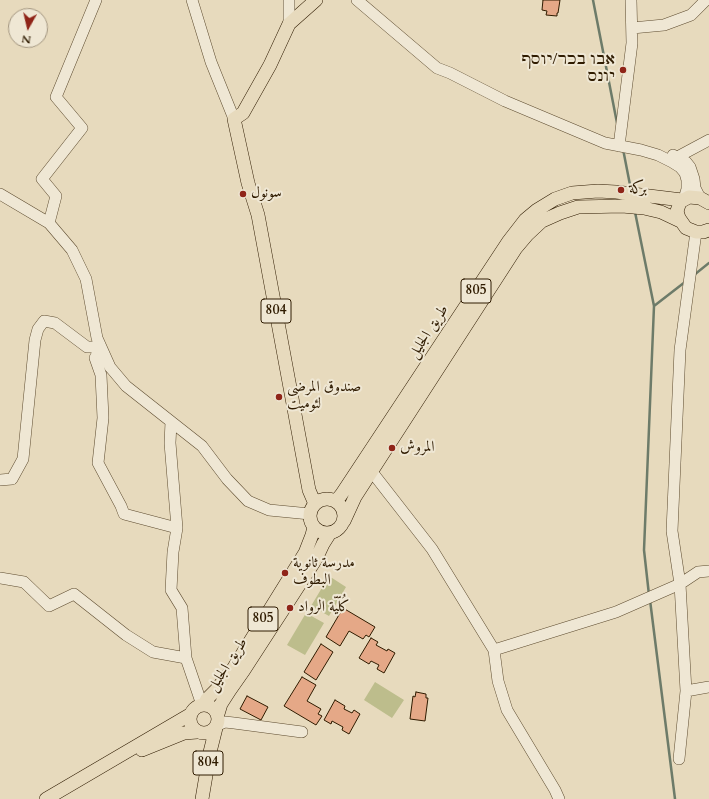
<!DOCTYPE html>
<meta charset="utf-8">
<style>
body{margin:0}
#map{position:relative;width:709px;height:799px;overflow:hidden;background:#e7dabd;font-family:Cardo,serif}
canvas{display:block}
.north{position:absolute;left:8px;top:8px;width:40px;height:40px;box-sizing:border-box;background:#efe7d4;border:1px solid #a2957f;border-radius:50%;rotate:188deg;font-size:11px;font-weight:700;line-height:16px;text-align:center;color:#2f1b00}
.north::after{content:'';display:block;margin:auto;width:14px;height:18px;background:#8f2418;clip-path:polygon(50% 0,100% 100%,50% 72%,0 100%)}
</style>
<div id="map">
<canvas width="709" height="799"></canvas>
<div class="north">N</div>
</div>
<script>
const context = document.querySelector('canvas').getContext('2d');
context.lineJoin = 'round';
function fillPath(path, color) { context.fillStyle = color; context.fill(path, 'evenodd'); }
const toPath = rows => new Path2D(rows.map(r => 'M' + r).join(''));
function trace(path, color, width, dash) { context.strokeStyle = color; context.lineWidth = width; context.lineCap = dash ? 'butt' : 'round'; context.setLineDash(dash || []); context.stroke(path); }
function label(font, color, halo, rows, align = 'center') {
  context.font = font + ' Cardo,Amiri,"Frank Ruhl Libre",serif'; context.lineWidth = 4; context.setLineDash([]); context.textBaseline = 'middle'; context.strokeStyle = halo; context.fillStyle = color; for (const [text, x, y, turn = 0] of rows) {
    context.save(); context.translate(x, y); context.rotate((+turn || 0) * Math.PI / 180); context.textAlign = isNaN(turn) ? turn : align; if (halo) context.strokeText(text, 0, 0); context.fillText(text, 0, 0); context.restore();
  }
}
fillPath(toPath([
 [329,576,346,587,329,616,311,606],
 [306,613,324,623,305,655,287,645],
 [375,682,404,700,392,718,364,700]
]), '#bdbd8c');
trace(toPath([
 [593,0,617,123],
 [623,149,631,190],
 [635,212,654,306,644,550,649,595],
 [694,275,709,263],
 [654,306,685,282],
 [650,600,675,799]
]), '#6d7b69', 2.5);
const building = toPath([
 [543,0,560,0,558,13,557,13,557,16,546,15,547,11,542,10,543,0],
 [343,608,375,627,369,637,366,635,363,639,349,631,340,646,326,637,343,608],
 [371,638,378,642,376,645,387,651,388,649,395,653,384,673,377,669,379,665,371,661,369,664,359,658,371,638],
 [321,644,333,652,316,680,304,672,321,644],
 [302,677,316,685,307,701,321,709,318,714,322,716,316,725,284,706,302,677],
 [416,692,426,694,426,698,428,698,425,721,410,719,413,696,415,697,416,692],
 [247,696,268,707,261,720,240,709,247,696],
 [335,700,345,706,344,709,352,713,354,710,360,714,349,734,342,730,343,727,332,721,331,724,324,720,335,700]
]);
fillPath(building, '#e5a887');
trace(building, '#2f1b00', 1);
const minor = toPath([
 [192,0,211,62,234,119],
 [289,0,289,24],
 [357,0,437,68,450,73,505,101,605,143,641,150,658,155,672,162,680,167,685,173,687,180,687,189,684,199],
 [632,28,664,25,691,15,706,0],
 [619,146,632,43,631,0],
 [673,155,686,162,690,167,694,179,695,188,700,198],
 [675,162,681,155,709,140],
 [0,194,49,223,72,250,86,279,97,338,110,367,126,386,202,446,227,479,248,501,269,510,310,514],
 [49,223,56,196,42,179,82,128,56,97,96,0],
 [171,422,170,443,177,528],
 [372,472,432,549,494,650,616,612,680,584,698,572,709,571],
 [0,480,12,479,23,459,35,340,38,329,44,321,55,323,87,347,101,347,95,358,101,375,103,418,98,463,121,506,124,514,177,528,173,552,171,590,182,608,186,658],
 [0,578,24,582,49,606,74,594,126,635,153,652,186,658,202,705],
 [494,650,498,681,507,710,555,790,559,799],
 [686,691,709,687],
 [218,725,225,722,234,723,302,732],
 [679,759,686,691,680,584,672,531,680,350,696,232]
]);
const major = toPath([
 [709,203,700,198,689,197,680,202,677,211,679,218,686,228,696,232,703,232,709,230],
 '310 516a17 17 0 1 1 34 0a17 17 0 1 1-34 0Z',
 [336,501,341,495,508,242,525,220,537,210,555,199,572,193,598,191,616,192,682,200],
 [315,504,309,490,258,215,248,183,234,119,243,113,270,65,289,24,316,0],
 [344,521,355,497,516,248,527,235,542,221,560,213,578,207,622,206,644,208,661,212,680,221],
 '190 719a14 14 0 1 1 28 0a14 14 0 1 1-28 0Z',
 [204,705,207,699,216,690,233,669,305,553,312,535,314,527],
 [218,714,221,704,230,690,244,670,316,559,323,544,330,533],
 [142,750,184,733,197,732],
 [46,799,191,714],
 [202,799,210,752,216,728]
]);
trace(minor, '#5d4b2f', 12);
trace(major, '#2f1b00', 14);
trace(minor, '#efe7d4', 11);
trace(major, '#e7dabd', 13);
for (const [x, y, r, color] of [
 [623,70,4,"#8f2418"],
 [621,190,4,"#8f2418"],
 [243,194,4,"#8f2418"],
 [279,397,4,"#8f2418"],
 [392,448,4,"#8f2418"],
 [285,573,4,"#8f2418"],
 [290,608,4,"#8f2418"]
]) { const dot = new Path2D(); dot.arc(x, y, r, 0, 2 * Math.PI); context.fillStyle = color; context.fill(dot); trace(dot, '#efe7d4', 1.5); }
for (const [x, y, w] of [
 [476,291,30],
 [276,311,30],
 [263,619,30],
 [208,763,30]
]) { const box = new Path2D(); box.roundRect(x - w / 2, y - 12, w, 24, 3); context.fillStyle = '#efe7d4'; context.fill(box); trace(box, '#2f1b00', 1); }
label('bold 14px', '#2f1b00', null, [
 ["805",476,291],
 ["804",276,311],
 ["805",263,619],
 ["804",208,763]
]);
label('15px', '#2f1b00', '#efe7d4', [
 ["אבו בכר/יוסף",615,61,"right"],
 ["יונס",615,78,"right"],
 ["بركة",629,190],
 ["سونول",251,194],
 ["صندوق المرضى",287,388],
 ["لئوميت",287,405],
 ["المروش",400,448],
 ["مدرسة ثانوية",293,564],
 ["البطوف",293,581],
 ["كُلّيّة الرواد",298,608]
], 'left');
label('15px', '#2f1b00', '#efe7d4', [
 ["طريق الجليل",429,332,-57],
 ["طريق الجليل",228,665,-57]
]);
</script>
